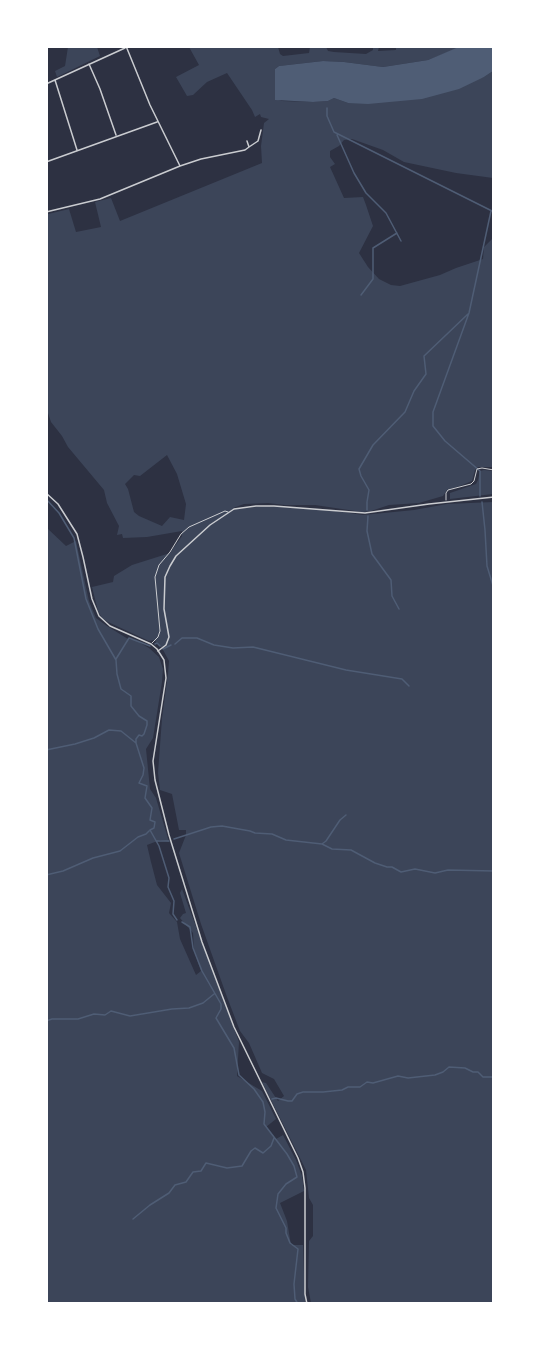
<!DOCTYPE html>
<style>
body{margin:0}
#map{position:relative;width:540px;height:1350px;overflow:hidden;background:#2d3142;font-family:"Space Grotesk",sans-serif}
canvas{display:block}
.frame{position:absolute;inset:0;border:48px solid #fff;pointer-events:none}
</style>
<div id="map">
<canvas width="540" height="1350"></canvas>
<div class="frame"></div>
</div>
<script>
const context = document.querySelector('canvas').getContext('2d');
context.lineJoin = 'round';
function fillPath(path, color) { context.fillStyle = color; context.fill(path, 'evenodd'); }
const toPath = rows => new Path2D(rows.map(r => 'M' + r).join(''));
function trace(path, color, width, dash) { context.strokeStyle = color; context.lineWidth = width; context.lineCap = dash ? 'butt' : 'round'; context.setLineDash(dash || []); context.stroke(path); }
fillPath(toPath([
 [68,47,97,47,100,56,57,77,55,71,65,66],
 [189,47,278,47,280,54,283,56,309,53,310,47,326,47,328,51,334,52,366,54,373,50,373,47,379,47,378,51,396,50,396,47,461,47,428,60,383,67,344,62,323,61,279,66,275,69,275,99,282,101,313,102,328,101,334,98,348,103,484,77,493,71,493,178,456,173,404,162,383,150,352,139,344,140,339,146,330,151,330,157,335,164,330,167,344,198,363,197,366,205,373,226,359,253,368,267,379,279,391,285,400,286,440,275,456,268,483,259,484,247,493,238,493,467,478,467,475,470,472,481,460,486,447,490,443,496,419,503,389,505,371,511,362,512,315,505,285,505,268,503,244,504,233,508,236,509,266,506,322,509,363,515,414,510,447,504,493,502,493,1303,311,1303,308,1287,309,1241,313,1236,313,1205,309,1198,306,1170,262,1082,266,1083,278,1101,284,1096,274,1079,262,1073,249,1043,240,1031,227,997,201,924,179,853,186,835,186,830,179,830,172,794,160,790,158,773,162,718,168,674,169,661,162,648,154,640,149,641,108,622,102,618,98,611,92,587,113,582,114,576,132,565,170,553,182,536,182,531,147,537,123,538,122,534,117,535,119,526,107,503,104,490,68,447,62,436,51,422,46,407,46,345,48,341,46,334,46,234,48,214,69,209,76,232,101,227,95,202,111,198,120,221,262,163,261,146,264,123,269,119,261,117,260,114,255,117,252,110,227,73,207,82,193,95,187,96,176,77,199,65],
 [167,455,177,474,186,504,184,520,170,517,162,526,139,516,134,512,128,489,125,484,134,475,140,476],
 [484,470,493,471,493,494,450,499,450,493,476,484,478,480,480,471],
 [47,528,66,546,76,541,89,601,96,618,107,626,128,639,135,640,149,648,159,657,163,669,162,682,153,738,146,749,150,789,156,798,169,842,160,840,147,845,151,862,157,885,171,903,169,913,177,922,180,939,196,975,201,971,194,951,193,933,180,918,183,914,186,913,180,893,182,889,239,1042,237,1076,262,1091,276,1119,266,1127,276,1139,283,1135,296,1160,302,1176,304,1191,280,1203,287,1221,291,1245,303,1245,305,1303,47,1303]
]), '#3c4559');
fillPath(toPath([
 [461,46,493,47,493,71,484,77,459,89,422,99,368,104,348,103,334,98,328,101,313,102,275,100,275,69,279,66,323,61,344,62,383,67,428,60]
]), '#4f5d75');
trace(toPath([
 [327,108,327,116,334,132,494,212],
 [337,135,354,173,366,193,386,213,401,241],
 [361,295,373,279,373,248,397,233],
 [480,496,480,471,445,441,433,426,433,412,469,313,491,211],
 [46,499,59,513,74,538,86,599,98,629,116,660,117,674,121,689,131,696,131,706,139,716,147,721,147,725,144,734,142,736,139,735,136,739,136,743,144,768,143,775,139,783,147,786,145,798,152,808,150,820,155,822,154,828,150,830,159,846,169,878,168,887,174,901,173,914,177,920],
 [482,502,485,530,487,566,494,589],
 [367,510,367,502,369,490,361,476,359,469,373,445,405,412,414,391,426,374,424,356,468,314],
 [368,516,367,531,372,554,391,580,392,596,399,609],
 [155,644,157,643,160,646],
 [175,644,182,638,197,638,214,645,233,648,253,647,346,670,402,679,409,686],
 [163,649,171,645],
 [116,659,129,638,150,646],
 [46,750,75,744,94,738,109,730,121,731,136,743],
 [174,839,211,827,222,826,250,831,255,833,272,834,286,840,322,844,332,849,351,850,375,863,387,867,392,867,401,872,415,869,435,873,448,870,494,871],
 [156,841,169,841],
 [322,844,326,841,340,820,346,815],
 [46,875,63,871,93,858,120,851,138,837,146,834,149,831],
 [182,922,190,927,193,948,202,971,221,1004,221,1009,216,1018,234,1048,239,1075,254,1089,263,1102,265,1112,264,1124,287,1154,294,1166,297,1177,286,1184,278,1194,276,1208,286,1228,286,1233,290,1243,298,1249,294,1284,295,1299,298,1304],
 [46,1021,52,1019,78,1019,94,1014,105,1015,111,1011,130,1016,172,1009,189,1008,203,1003,214,994],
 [272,1099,276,1098,288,1101,292,1101,297,1094,303,1092,323,1092,342,1090,348,1087,360,1087,367,1082,373,1083,398,1076,408,1078,435,1075,443,1072,449,1067,465,1068,473,1072,478,1072,483,1077,494,1077],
 [133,1219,150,1205,169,1193,175,1185,186,1182,193,1172,201,1171,206,1163,227,1168,242,1166,251,1151,255,1148,263,1153,271,1146,274,1138]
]), '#4f5d75', 1.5);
trace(toPath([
 [446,500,446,493,448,490,471,484,474,481,477,469,482,468,494,470],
 [152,643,158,637,160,631,155,577,159,565,170,552,181,534,189,527,225,511,228,512]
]), '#caccd0', 1);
trace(toPath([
 [126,46,150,105,180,166,201,159,245,150,249,147,247,141],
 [89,64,100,89,116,135],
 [55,80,77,150],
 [46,84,125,48],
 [249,147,258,141,261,130],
 [46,162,157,122],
 [46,212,100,199,180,166],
 [158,651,166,645,169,637,164,609,165,577,170,566,176,556,210,525,234,509,256,506,274,506,365,513,429,504,494,497]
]), '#caccd0', 1.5);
trace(toPath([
 [46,493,58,504,77,534,83,557,92,599,99,616,110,626,151,644,157,649,164,660,166,678,153,761,155,780,169,835,202,942,234,1027,298,1158,303,1172,305,1188,305,1294,307,1304]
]), '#caccd0', 1.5);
</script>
